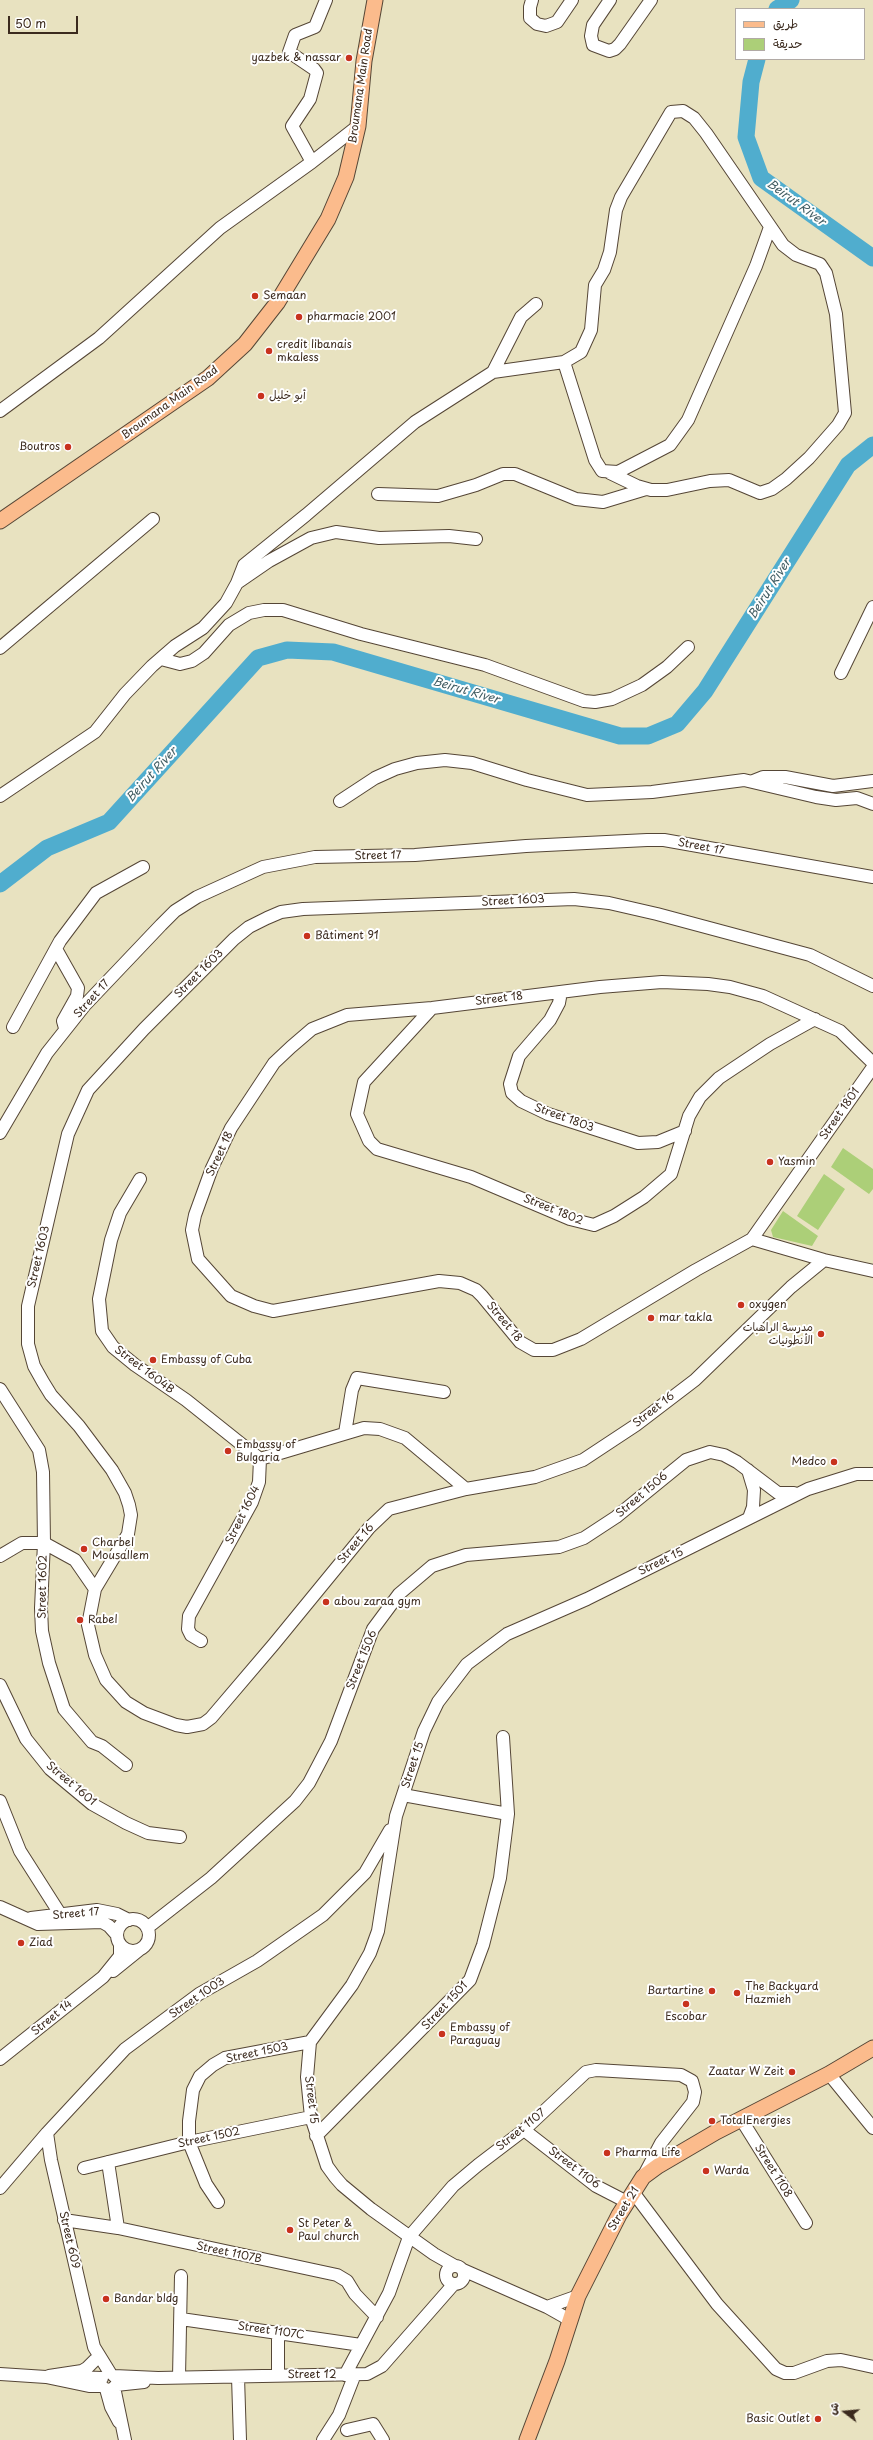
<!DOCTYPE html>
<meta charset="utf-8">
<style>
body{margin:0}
#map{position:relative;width:873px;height:2440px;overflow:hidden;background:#e8e2c0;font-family:"Playpen Sans","Playpen Sans Arabic",sans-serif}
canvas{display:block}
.legend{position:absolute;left:735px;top:8px;width:130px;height:52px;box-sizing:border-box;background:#fff;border:1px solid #b1aaa5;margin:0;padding:5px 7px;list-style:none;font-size:12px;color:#3b2a1e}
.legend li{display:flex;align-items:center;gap:8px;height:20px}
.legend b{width:20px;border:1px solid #b1aaa5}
.north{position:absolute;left:825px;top:2392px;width:40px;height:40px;-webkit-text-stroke:3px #fff;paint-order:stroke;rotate:286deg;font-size:11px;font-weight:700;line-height:16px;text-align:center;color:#3b2a1e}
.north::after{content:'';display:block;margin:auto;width:14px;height:18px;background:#3b2a1e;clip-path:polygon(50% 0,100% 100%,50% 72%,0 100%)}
.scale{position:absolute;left:8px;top:16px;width:70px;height:18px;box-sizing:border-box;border:2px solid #3b2a1e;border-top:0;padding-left:5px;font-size:12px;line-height:14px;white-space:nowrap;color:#3b2a1e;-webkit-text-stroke:3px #fff;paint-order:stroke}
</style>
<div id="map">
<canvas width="873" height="2440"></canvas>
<ul class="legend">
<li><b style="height:5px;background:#fbbb8c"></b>طريق</li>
<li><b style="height:11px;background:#accf78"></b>حديقة</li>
</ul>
<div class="north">ش</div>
<div class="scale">50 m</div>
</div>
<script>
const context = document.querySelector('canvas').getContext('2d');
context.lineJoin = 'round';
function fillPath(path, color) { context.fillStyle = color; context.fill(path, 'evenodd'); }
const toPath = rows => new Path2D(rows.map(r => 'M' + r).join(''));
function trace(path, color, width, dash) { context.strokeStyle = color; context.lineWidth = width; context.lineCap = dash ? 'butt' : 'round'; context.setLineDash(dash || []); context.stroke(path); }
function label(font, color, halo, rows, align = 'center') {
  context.font = font + ' "Playpen Sans","Playpen Sans Arabic",sans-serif'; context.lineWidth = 4; context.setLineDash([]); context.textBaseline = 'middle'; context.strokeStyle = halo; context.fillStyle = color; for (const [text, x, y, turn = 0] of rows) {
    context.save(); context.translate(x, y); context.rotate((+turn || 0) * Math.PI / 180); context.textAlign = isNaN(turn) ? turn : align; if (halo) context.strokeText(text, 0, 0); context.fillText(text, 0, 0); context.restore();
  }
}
fillPath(toPath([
 [843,1148,873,1169,873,1189,869,1194,831,1167],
 [824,1174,845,1189,818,1230,797,1216],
 [783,1211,818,1236,812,1246,773,1237,771,1230]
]), '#accf78');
trace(toPath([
 [777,9,791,0],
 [757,59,751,82,746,137,761,178,873,258],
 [0,884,47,848,109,822,258,658,287,650,333,652,620,736,648,736,677,724,705,691,848,465,873,445]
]), '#50adce', 17);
const minor = toPath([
 [532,0,530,7,530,18,537,24,546,26,557,22,572,0],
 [610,0,593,25,591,36,593,45,609,51,615,49,620,44,651,0],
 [312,162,292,126,310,99,317,73,314,69,289,52,295,35,315,27,326,0],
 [564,362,595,460,602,471,618,472,670,445,688,420,756,266,770,227],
 [493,372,521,317,536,304],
 [0,411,99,338,220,228,312,162,358,126],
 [378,494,438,496,476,485,503,474,515,474,576,499,603,502,646,489],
 [237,583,269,561,311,538,336,532,379,538,449,536,476,539],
 [0,648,153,519],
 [161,659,180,664,192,661,204,653,229,625,249,613,264,610,283,610,361,634,485,665,584,701,595,702,612,699,642,685,667,667,688,647],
 [841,673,873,607],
 [753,781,763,777,785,777,833,786,873,781],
 [0,796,95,732,125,694,152,666,175,646,203,628,226,603,237,583,244,565,306,515,415,422,493,372,564,362,581,352,591,330,595,285,604,270,610,252,616,210,621,197,671,112,683,111,694,118,706,133,783,245,796,255,820,264,826,273,836,314,845,413,838,425,809,458,786,479,772,489,760,493,729,480,710,481,667,490,651,490,637,486,610,473],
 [340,801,375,778,395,769,417,763,445,760,472,763,527,780,587,795,652,792,744,780,816,797,836,800,857,798,873,804],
 [56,949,78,988,77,996,63,1021,65,1028],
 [561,992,559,1003,550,1020,519,1056,510,1084,512,1093,521,1101,548,1114,638,1143,658,1142,685,1131],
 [432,1008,364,1082,357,1114,369,1141,377,1149,471,1177,570,1219,594,1225,614,1216,644,1197,671,1174,689,1116,700,1097,719,1078,770,1044,815,1019],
 [13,1027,60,941,96,893,143,867],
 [873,1063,840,1031,763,996,730,987,708,984,662,982,600,987,432,1008,347,1015,312,1029,291,1047,274,1063,231,1128,212,1168,195,1215,192,1230,198,1259,231,1296,254,1306,273,1311,439,1281,460,1283,476,1290,482,1296,520,1342,534,1350,553,1350,581,1339,696,1270,752,1239,873,1067],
 [0,1133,47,1053,85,1005,161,925,175,911,197,897,263,867,315,857,415,855,526,846,647,840,664,840,873,877],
 [140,1179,120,1213,111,1240,99,1299,102,1331,113,1347,135,1365,186,1400,260,1459],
 [752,1239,824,1260,873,1271],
 [824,1260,791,1287,695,1380,636,1425,583,1460,535,1477,466,1489,389,1509,369,1528,274,1644,211,1718,203,1724,187,1727,176,1725,144,1713,126,1702,106,1680,95,1655,88,1625,95,1589,128,1534,131,1515,129,1505,125,1493,112,1470,79,1426,51,1395,43,1382,34,1366,28,1344,28,1306,68,1134,88,1090,144,1029,234,939,249,927,267,918,281,912,303,909,574,899,609,903,657,914,810,955,873,986],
 [0,1389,39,1450,43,1472,44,1543,41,1608,42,1631,49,1663,64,1709,92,1742,102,1746,126,1765],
 [345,1433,352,1390,357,1378,444,1392],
 [260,1459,364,1428,380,1429,405,1438,466,1489],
 [748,1470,754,1490,753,1507,749,1518],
 [0,1556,22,1543,44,1543,75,1560,95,1589],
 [201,1641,191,1635,188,1629,189,1616,252,1502,259,1482,260,1459],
 [0,1685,26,1739,50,1769,92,1804,126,1823,148,1833,180,1837],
 [403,1795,508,1814],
 [0,1801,20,1851,62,1917,68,1923],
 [0,1907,38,1924,102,1922,109,1926,117,1935],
 [31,1918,97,1910,117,1914,129,1920],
 '117 1935a16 16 0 1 1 32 0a16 16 0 1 1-32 0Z',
 [147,1928,211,1878,295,1801,309,1783,331,1741,373,1629,399,1594,432,1566,466,1555,559,1547,584,1538,616,1517,686,1460,710,1452,724,1455,737,1462,778,1493,794,1493],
 [113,1971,139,1950],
 [0,2059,103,1977,120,1956,120,1945],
 [829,2074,873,2128],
 [741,2119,806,2223],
 [524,2130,596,2186,627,2202],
 [47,2133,51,2160,94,2347,110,2373],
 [316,2136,470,1980,483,1945,500,1878,508,1814,503,1737],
 [108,2162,118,2228],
 [84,2168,189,2142,311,2117],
 [0,2188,47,2133,125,2049,199,1994,257,1961,323,1915,365,1873,390,1830],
 [633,2192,717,2304,776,2369,785,2373,794,2373,827,2361,841,2360,873,2367],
 [218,2202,206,2184,189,2142,189,2121,193,2090,200,2076,213,2065,225,2058,310,2042],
 [64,2220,118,2228,337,2275,347,2281,355,2294,377,2317],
 '446 2275a9 9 0 1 1 18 0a9 9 0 1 1-18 0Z',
 [455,2266,434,2254,371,2209,342,2185,335,2177,327,2166,311,2117,307,2077,310,2042,352,1985,370,1953,378,1931,396,1816,424,1731,438,1702,467,1664,507,1634,587,1599,808,1489,856,1474,873,1474],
 [463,2270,547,2307,570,2320],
 [547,2307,578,2296],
 [181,2319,361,2345],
 [0,2374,46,2377,89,2386,102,2386],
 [278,2375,278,2332],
 [345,2375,389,2293,409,2237,453,2186,478,2165,524,2130,586,2072,596,2070,681,2075,692,2081,695,2092,693,2102,661,2143,643,2177],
 [49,2376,82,2371,87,2368,95,2360],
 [114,2376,158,2378,367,2374,382,2366,453,2285],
 [75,2377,102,2378],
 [179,2377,181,2276],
 [238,2377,240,2440],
 [116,2385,144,2382],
 [114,2387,125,2440],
 [106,2389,111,2407,119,2422],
 [347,2430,373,2424,383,2440],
 [323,2440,339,2415,355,2374]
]);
const major = toPath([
 [0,521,208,378,245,344,277,303,328,219,346,177,358,126,364,61,375,0],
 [527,2440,557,2361,578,2296,619,2215,643,2177,658,2166,716,2132,829,2074,873,2048]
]);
trace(minor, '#554636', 14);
trace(major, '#554636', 17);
trace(minor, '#fff', 12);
trace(major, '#fbbb8c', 15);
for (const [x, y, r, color] of [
 [349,58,4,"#c8321e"],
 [255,296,4,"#c8321e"],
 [299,317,4,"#c8321e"],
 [269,351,4,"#c8321e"],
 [261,396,4,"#c8321e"],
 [68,447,4,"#c8321e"],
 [307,936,4,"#c8321e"],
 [770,1162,4,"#c8321e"],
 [741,1305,4,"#c8321e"],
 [651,1318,4,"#c8321e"],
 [821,1334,4,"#c8321e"],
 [153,1360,4,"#c8321e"],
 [228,1451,4,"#c8321e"],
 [834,1462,4,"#c8321e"],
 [84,1549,4,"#c8321e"],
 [326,1602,4,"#c8321e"],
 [80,1620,4,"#c8321e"],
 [21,1943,4,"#c8321e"],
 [712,1991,4,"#c8321e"],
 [737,1993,4,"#c8321e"],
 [686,2004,4,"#c8321e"],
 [442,2034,4,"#c8321e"],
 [792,2072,4,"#c8321e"],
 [712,2121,4,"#c8321e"],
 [607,2153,4,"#c8321e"],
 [706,2171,4,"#c8321e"],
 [290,2230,4,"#c8321e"],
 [106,2299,4,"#c8321e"],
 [818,2419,4,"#c8321e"]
]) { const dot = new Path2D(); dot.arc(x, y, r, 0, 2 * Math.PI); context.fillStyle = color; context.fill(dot); trace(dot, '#fff', 1.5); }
label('11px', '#3b2a1e', '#fff', [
 ["yazbek & nassar",341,58,"right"],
 ["Semaan",263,296],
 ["pharmacie 2001",307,317],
 ["credit libanais",277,345],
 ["mkaless",277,358],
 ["أبو خليل",269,396],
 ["Boutros",60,447,"right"],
 ["Bâtiment 91",315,936],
 ["Yasmin",778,1162],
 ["oxygen",749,1305],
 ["mar takla",659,1318],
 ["مدرسة الراهبات",813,1328,"right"],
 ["الأنطونيات",813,1341,"right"],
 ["Embassy of Cuba",161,1360],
 ["Embassy of",236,1445],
 ["Bulgaria",236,1458],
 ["Medco",826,1462,"right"],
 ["Charbel",92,1543],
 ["Mousallem",92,1556],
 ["abou zaraa gym",334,1602],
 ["Rabel",88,1620],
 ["Ziad",29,1943],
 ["The Backyard",745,1987],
 ["Hazmieh",745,2000],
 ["Bartartine",704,1991,"right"],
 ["Escobar",686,2017,"center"],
 ["Embassy of",450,2028],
 ["Paraguay",450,2041],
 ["Zaatar W Zeit",784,2072,"right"],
 ["TotalEnergies",720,2121],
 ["Pharma Life",615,2153],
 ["Warda",714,2171],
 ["St Peter &",298,2224],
 ["Paul church",298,2237],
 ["Bandar bldg",114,2299],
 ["Basic Outlet",810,2419,"right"]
], 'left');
label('11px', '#3b2a1e', '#fff', [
 ["Broumana Main Road",361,86,-82],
 ["Broumana Main Road",170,403,-36],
 ["Street 17",701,847,11],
 ["Street 17",378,856,-1],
 ["Street 1603",513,901,-3],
 ["Street 1603",199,974,-45],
 ["Street 17",92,999,-48],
 ["Street 18",499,999,-7],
 ["Street 1801",840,1114,-55],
 ["Street 1803",564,1118,20],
 ["Street 18",220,1154,-65],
 ["Street 1802",553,1210,22],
 ["Street 1603",39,1257,-77],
 ["Street 18",504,1322,50],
 ["Street 1604B",144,1370,37],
 ["Street 16",654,1410,-38],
 ["Street 1506",642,1495,-40],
 ["Street 1604",243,1515,-64],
 ["Street 16",356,1544,-49],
 ["Street 15",661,1562,-26],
 ["Street 1602",43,1587,-89],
 ["Street 1506",362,1660,-68],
 ["Street 15",413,1765,-72],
 ["Street 1601",71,1784,40],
 ["Street 17",76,1914,-5],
 ["Street 1003",197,1998,-34],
 ["Street 1501",445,2006,-47],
 ["Street 14",52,2018,-39],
 ["Street 1503",257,2053,-12],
 ["Street 15",311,2100,83],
 ["Street 1107",521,2130,-39],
 ["Street 1502",209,2138,-12],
 ["Street 1106",574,2168,37],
 ["Street 1108",773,2171,58],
 ["Street 21",624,2209,-59],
 ["Street 609",69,2240,77],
 ["Street 1107B",229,2253,12],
 ["Street 1107C",271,2331,8],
 ["Street 12",312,2375]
]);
label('italic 12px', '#435e64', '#fff', [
 ["Beirut River",796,203,36],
 ["Beirut River",770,589,-58],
 ["Beirut River",466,691,16],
 ["Beirut River",152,775,-48]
]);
</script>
